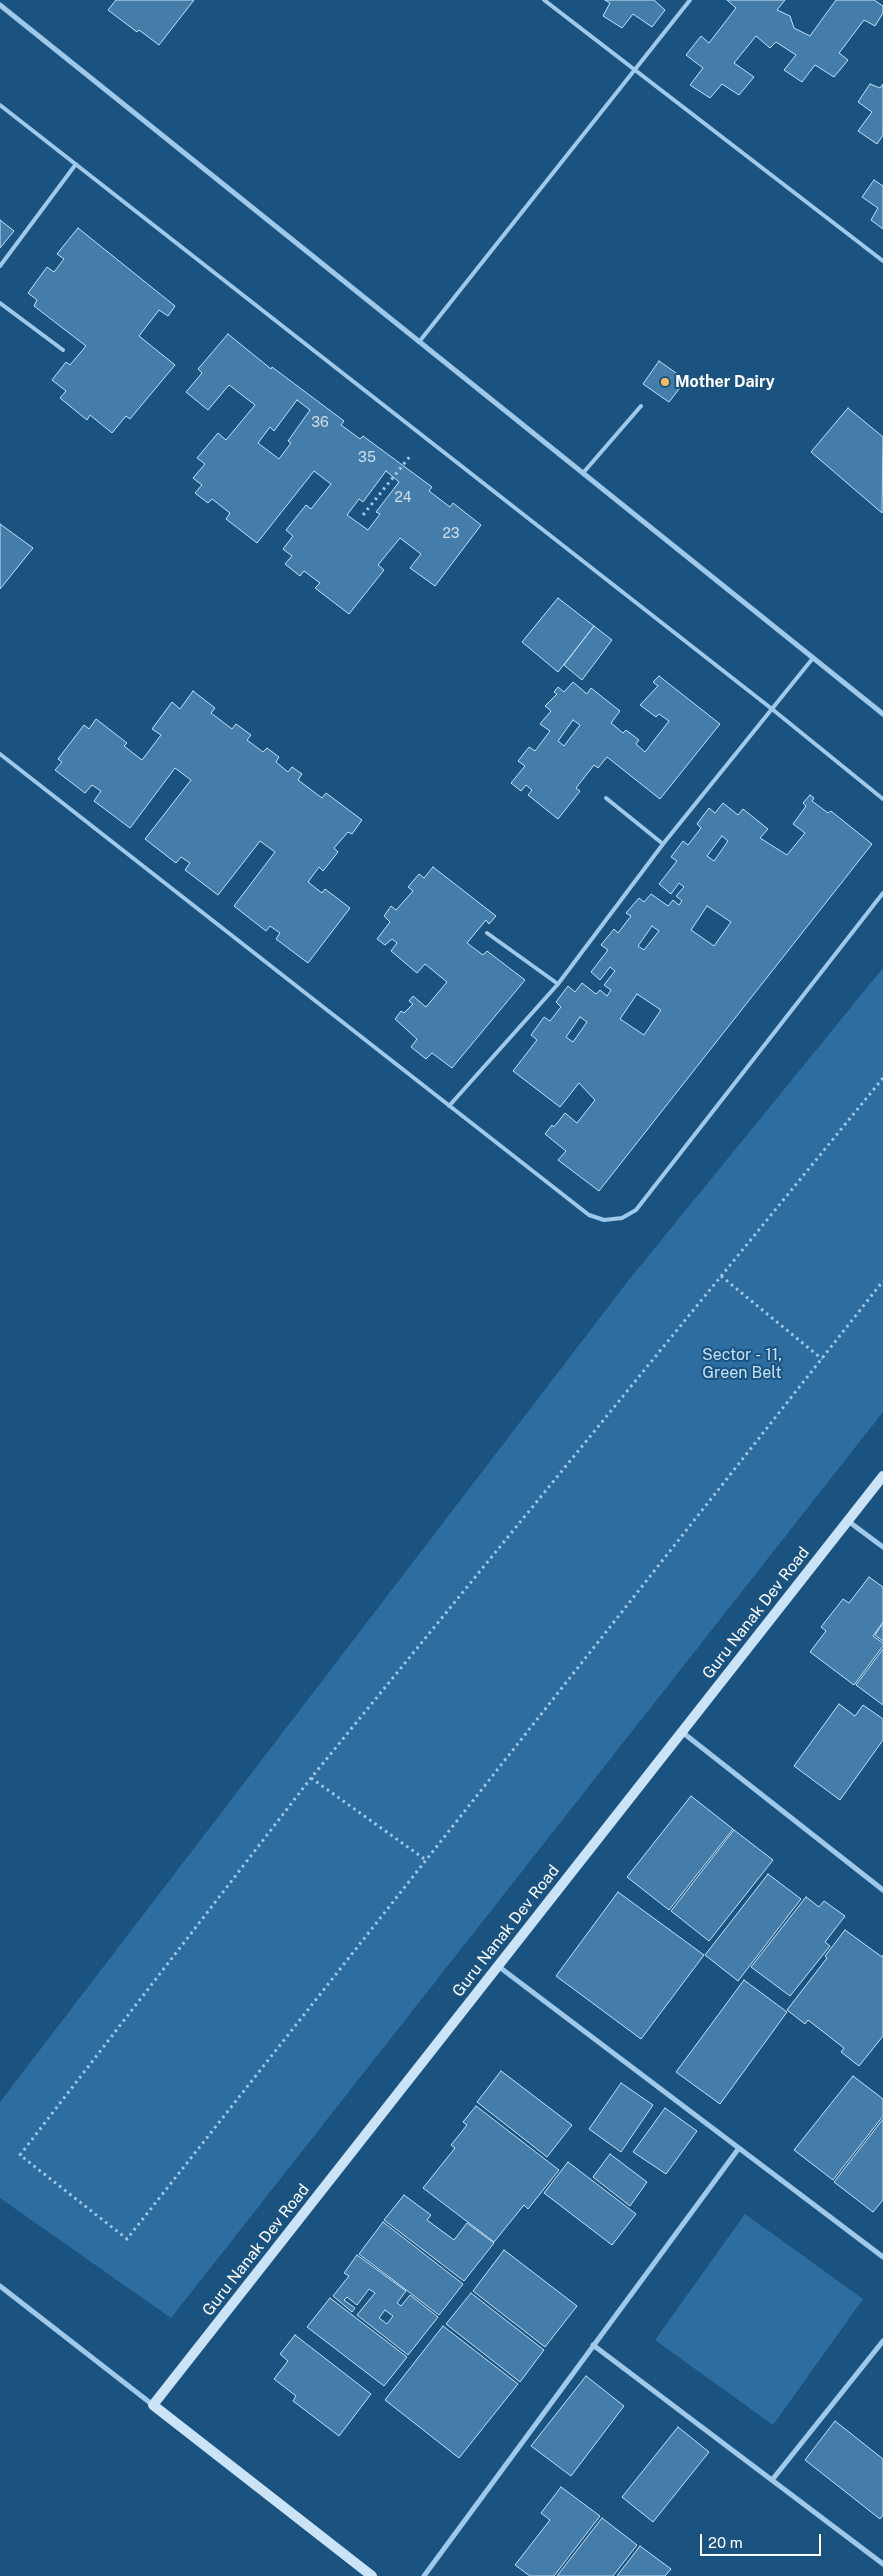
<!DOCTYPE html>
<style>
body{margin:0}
#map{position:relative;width:883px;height:2576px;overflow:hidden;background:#1b5380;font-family:"Public Sans",sans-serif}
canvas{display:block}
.scale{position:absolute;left:700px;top:2534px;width:121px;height:22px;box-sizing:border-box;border:2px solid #fff;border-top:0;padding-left:6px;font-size:15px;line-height:18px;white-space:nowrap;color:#fff;-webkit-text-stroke:4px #1b5380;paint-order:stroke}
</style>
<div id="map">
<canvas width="883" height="2576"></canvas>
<div class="scale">20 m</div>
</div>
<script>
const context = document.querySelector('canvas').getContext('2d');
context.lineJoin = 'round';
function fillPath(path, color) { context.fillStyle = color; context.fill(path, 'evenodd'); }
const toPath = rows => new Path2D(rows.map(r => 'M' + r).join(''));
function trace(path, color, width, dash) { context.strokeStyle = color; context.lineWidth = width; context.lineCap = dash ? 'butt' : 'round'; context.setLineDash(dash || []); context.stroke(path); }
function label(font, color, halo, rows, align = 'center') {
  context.font = font + ' "Public Sans",sans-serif'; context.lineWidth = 4; context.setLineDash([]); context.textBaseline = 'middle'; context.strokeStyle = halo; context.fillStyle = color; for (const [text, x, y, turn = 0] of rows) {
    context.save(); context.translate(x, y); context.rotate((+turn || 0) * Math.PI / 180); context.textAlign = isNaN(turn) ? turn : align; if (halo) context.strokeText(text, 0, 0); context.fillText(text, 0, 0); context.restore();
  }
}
fillPath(toPath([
 [883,968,883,1412,171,2318,0,2198,0,2102,628,1281],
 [745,2214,863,2299,773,2425,655,2340]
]), '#2e6d9f');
const building = toPath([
 [116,0,194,0,159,45,139,30,137,32,108,10,116,0],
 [605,0,654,0,665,10,652,27,633,14,622,28,603,16,610,3,605,0],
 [727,0,785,0,777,10,790,16,794,28,810,36,836,0,874,0,883,6,883,13,875,26,864,20,839,53,848,60,834,77,815,65,802,82,784,70,796,55,776,42,770,48,756,36,734,63,754,77,739,95,722,84,710,98,690,85,703,68,686,55,701,36,709,43,736,8,727,0],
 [870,84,880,88,883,84,883,135,877,144,858,131,872,112,858,102,870,84],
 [874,180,883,186,883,229,871,220,878,208,862,197,874,180],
 [0,220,14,231,0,248,0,220],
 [78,228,175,306,168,316,159,310,139,336,175,365,130,419,126,416,112,433,90,415,87,420,60,398,66,391,52,380,66,362,70,365,86,346,34,306,37,300,28,293,47,267,54,272,64,259,57,254,78,228],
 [228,334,271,369,272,367,344,421,341,425,360,439,363,436,432,487,429,491,450,507,453,503,481,525,435,586,410,568,421,554,400,538,378,565,384,570,349,614,315,588,320,583,304,571,300,576,285,564,292,556,283,549,293,536,286,530,306,505,311,509,331,484,314,471,257,543,226,519,230,513,212,499,208,503,195,493,202,485,193,478,205,464,197,458,218,433,226,440,255,405,229,385,208,410,186,392,202,373,198,369,228,334],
 [297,400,310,410,288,441,291,443,279,459,258,443,270,427,274,431,297,400],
 [386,471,399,482,376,512,380,514,368,530,347,515,359,499,363,502,386,471],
 [659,361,686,380,669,402,643,384,659,361],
 [848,408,883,437,882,513,811,452,848,408],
 [0,524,33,548,0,589,0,524],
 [558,598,594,626,558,672,522,642,558,598],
 [594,626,612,640,582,680,564,665,594,626],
 [659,676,720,724,660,799,607,757,598,768,594,765,576,788,580,791,558,819,528,795,532,790,526,785,521,791,511,783,525,766,518,761,529,747,535,751,550,731,540,724,551,711,545,706,557,694,554,692,558,687,564,692,573,682,587,694,591,688,620,711,611,723,623,733,626,730,639,740,636,744,645,752,669,721,659,714,656,717,640,705,658,686,653,682,659,676],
 [573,720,580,725,564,746,558,741,573,720],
 [193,691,215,708,211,713,232,729,236,724,251,735,247,740,263,752,267,748,279,757,276,762,288,772,292,767,302,774,298,780,322,798,326,793,362,820,352,834,348,832,334,848,338,852,323,871,319,867,308,882,322,893,325,889,350,908,308,963,276,939,280,933,270,926,266,931,234,906,275,852,260,841,218,895,185,870,190,863,181,857,176,863,145,839,191,780,175,768,130,828,94,801,101,791,92,785,85,793,55,770,62,762,58,759,84,725,89,729,96,719,127,743,124,746,142,760,161,735,152,729,172,702,180,709,193,691],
 [810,795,814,798,812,801,828,813,831,811,872,844,599,1191,558,1160,566,1151,545,1134,552,1125,554,1127,565,1113,577,1123,595,1100,579,1083,560,1107,513,1071,537,1040,531,1035,544,1017,550,1021,561,1007,556,1002,568,986,575,992,582,983,596,994,600,990,607,996,611,990,604,985,615,971,610,967,600,980,591,972,608,950,601,945,614,929,618,933,631,916,626,913,639,898,644,902,651,894,668,906,673,900,679,905,682,901,676,896,684,887,679,883,671,894,659,884,677,861,671,857,683,841,688,845,701,828,697,824,709,808,715,813,723,803,738,815,743,809,768,829,760,838,787,855,805,833,793,824,806,806,803,803,810,795],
 [722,836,728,841,714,861,707,856,722,836],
 [707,906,731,922,714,946,691,930,707,906],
 [652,926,659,931,644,950,638,946,652,926],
 [637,994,661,1010,644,1035,620,1019,637,994],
 [580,1017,587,1022,573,1042,566,1037,580,1017],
 [433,867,496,916,489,924,486,920,467,943,483,955,487,951,525,980,452,1068,432,1053,426,1059,411,1047,417,1039,395,1019,401,1011,404,1013,413,1004,409,1001,413,996,426,1007,447,982,425,964,417,973,391,951,397,943,392,939,385,945,377,939,390,922,384,916,391,906,396,910,413,891,408,887,419,874,424,878,433,867],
 [869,1577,883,1587,883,1622,873,1636,883,1643,883,1646,854,1685,810,1652,826,1631,821,1627,843,1599,849,1603,869,1577],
 [883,1623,883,1641,875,1635,883,1623],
 [883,1649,883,1705,856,1685,883,1649],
 [839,1704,855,1716,863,1705,883,1719,883,1740,840,1800,794,1766,839,1704],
 [691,1796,733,1829,669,1910,627,1877,691,1796],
 [734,1830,773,1860,709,1941,671,1911,734,1830],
 [768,1874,801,1899,738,1981,705,1955,768,1874],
 [618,1892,704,1955,641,2039,556,1976,618,1892],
 [806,1897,819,1907,824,1901,845,1916,825,1942,830,1946,790,1996,751,1967,806,1897],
 [845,1930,882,1957,883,1955,883,2036,859,2066,841,2052,844,2048,808,2020,805,2024,787,2010,827,1958,825,1956,845,1930],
 [744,1980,787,2012,720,2104,676,2072,744,1980],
 [501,2071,572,2125,547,2157,477,2102,501,2071],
 [853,2076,883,2099,883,2116,833,2180,794,2150,853,2076],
 [621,2083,653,2105,621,2152,589,2129,621,2083],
 [476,2106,559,2170,528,2209,524,2205,494,2242,423,2188,455,2148,451,2145,467,2125,463,2122,476,2106],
 [665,2108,697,2131,666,2174,633,2152,665,2108],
 [883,2119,883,2200,873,2212,834,2182,883,2119],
 [610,2154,647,2182,630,2206,593,2177,610,2154],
 [568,2162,636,2214,612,2245,544,2193,568,2162],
 [404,2195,431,2215,427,2220,454,2240,467,2223,494,2243,464,2281,384,2220,404,2195],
 [383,2222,463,2284,439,2315,359,2254,383,2222],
 [504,2250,577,2306,545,2347,473,2291,504,2250],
 [357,2255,406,2291,397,2303,401,2306,410,2295,438,2317,408,2355,357,2315,375,2293,369,2289,357,2305,347,2297,344,2300,355,2308,352,2312,333,2296,349,2276,344,2273,357,2255],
 [385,2310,393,2316,387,2324,379,2318,385,2310],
 [471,2293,544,2350,520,2382,446,2324,471,2293],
 [330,2298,407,2357,384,2386,307,2327,330,2298],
 [443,2326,518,2384,459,2458,385,2400,443,2326],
 [295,2335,371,2394,339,2436,293,2401,296,2396,274,2379,288,2361,280,2354,295,2335],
 [586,2376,624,2406,571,2476,531,2446,586,2376],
 [835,2421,883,2459,883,2515,880,2519,805,2460,835,2421],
 [678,2427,709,2452,653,2522,622,2497,678,2427],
 [561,2487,600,2516,554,2576,530,2576,515,2565,550,2520,541,2513,561,2487],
 [602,2518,637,2545,613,2576,557,2576,602,2518],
 [640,2546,671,2569,665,2576,617,2576,640,2546]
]);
fillPath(building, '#447daa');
trace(building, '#c3e1f7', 1);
trace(toPath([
 [363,515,411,455],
 [883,1078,311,1778,20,2155,127,2239,883,1281],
 [721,1276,822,1359],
 [311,1778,426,1860]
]), '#9fc9ea', 3, [2.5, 4]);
trace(toPath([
 [544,0,883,261],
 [0,105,772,709,883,799],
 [0,266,76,164],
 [0,303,63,350],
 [419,342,690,0],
 [583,473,641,406],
 [0,754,589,1215,604,1220,622,1218,636,1210,883,893],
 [606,798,663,844,813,658],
 [558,984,663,844],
 [449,1106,558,984,487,933]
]), '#9fc9ea', 4);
trace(toPath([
 [0,5,883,714],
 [848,1521,883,1547],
 [682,1732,883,1890],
 [498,1966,883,2257],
 [0,2286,153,2405],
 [593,2345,883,2564],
 [772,2480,883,2341],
 [424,2576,739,2148]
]), '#9fc9ea', 5);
trace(toPath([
 [372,2576,153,2405,883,1476]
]), '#cae3f7', 10);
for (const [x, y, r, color] of [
 [665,382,5,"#fbbb5c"]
]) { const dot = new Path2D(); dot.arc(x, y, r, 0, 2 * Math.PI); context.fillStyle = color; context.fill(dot); trace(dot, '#1b5380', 2); }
label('14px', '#d0deea', null, [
 ["36",320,423],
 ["35",367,458],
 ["24",403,498],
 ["23",451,534]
]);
label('bold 16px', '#fff', '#1b5380', [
 ["Mother Dairy",675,382]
], 'left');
label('16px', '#c3e1f7', '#1b5380', [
 ["Sector - 11,",742,1355],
 ["Green Belt",742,1373]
]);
label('16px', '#fff', '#1b5380', [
 ["Guru Nanak Dev Road",756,1613,-52],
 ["Guru Nanak Dev Road",506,1931,-52],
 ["Guru Nanak Dev Road",256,2250,-52]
]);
</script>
